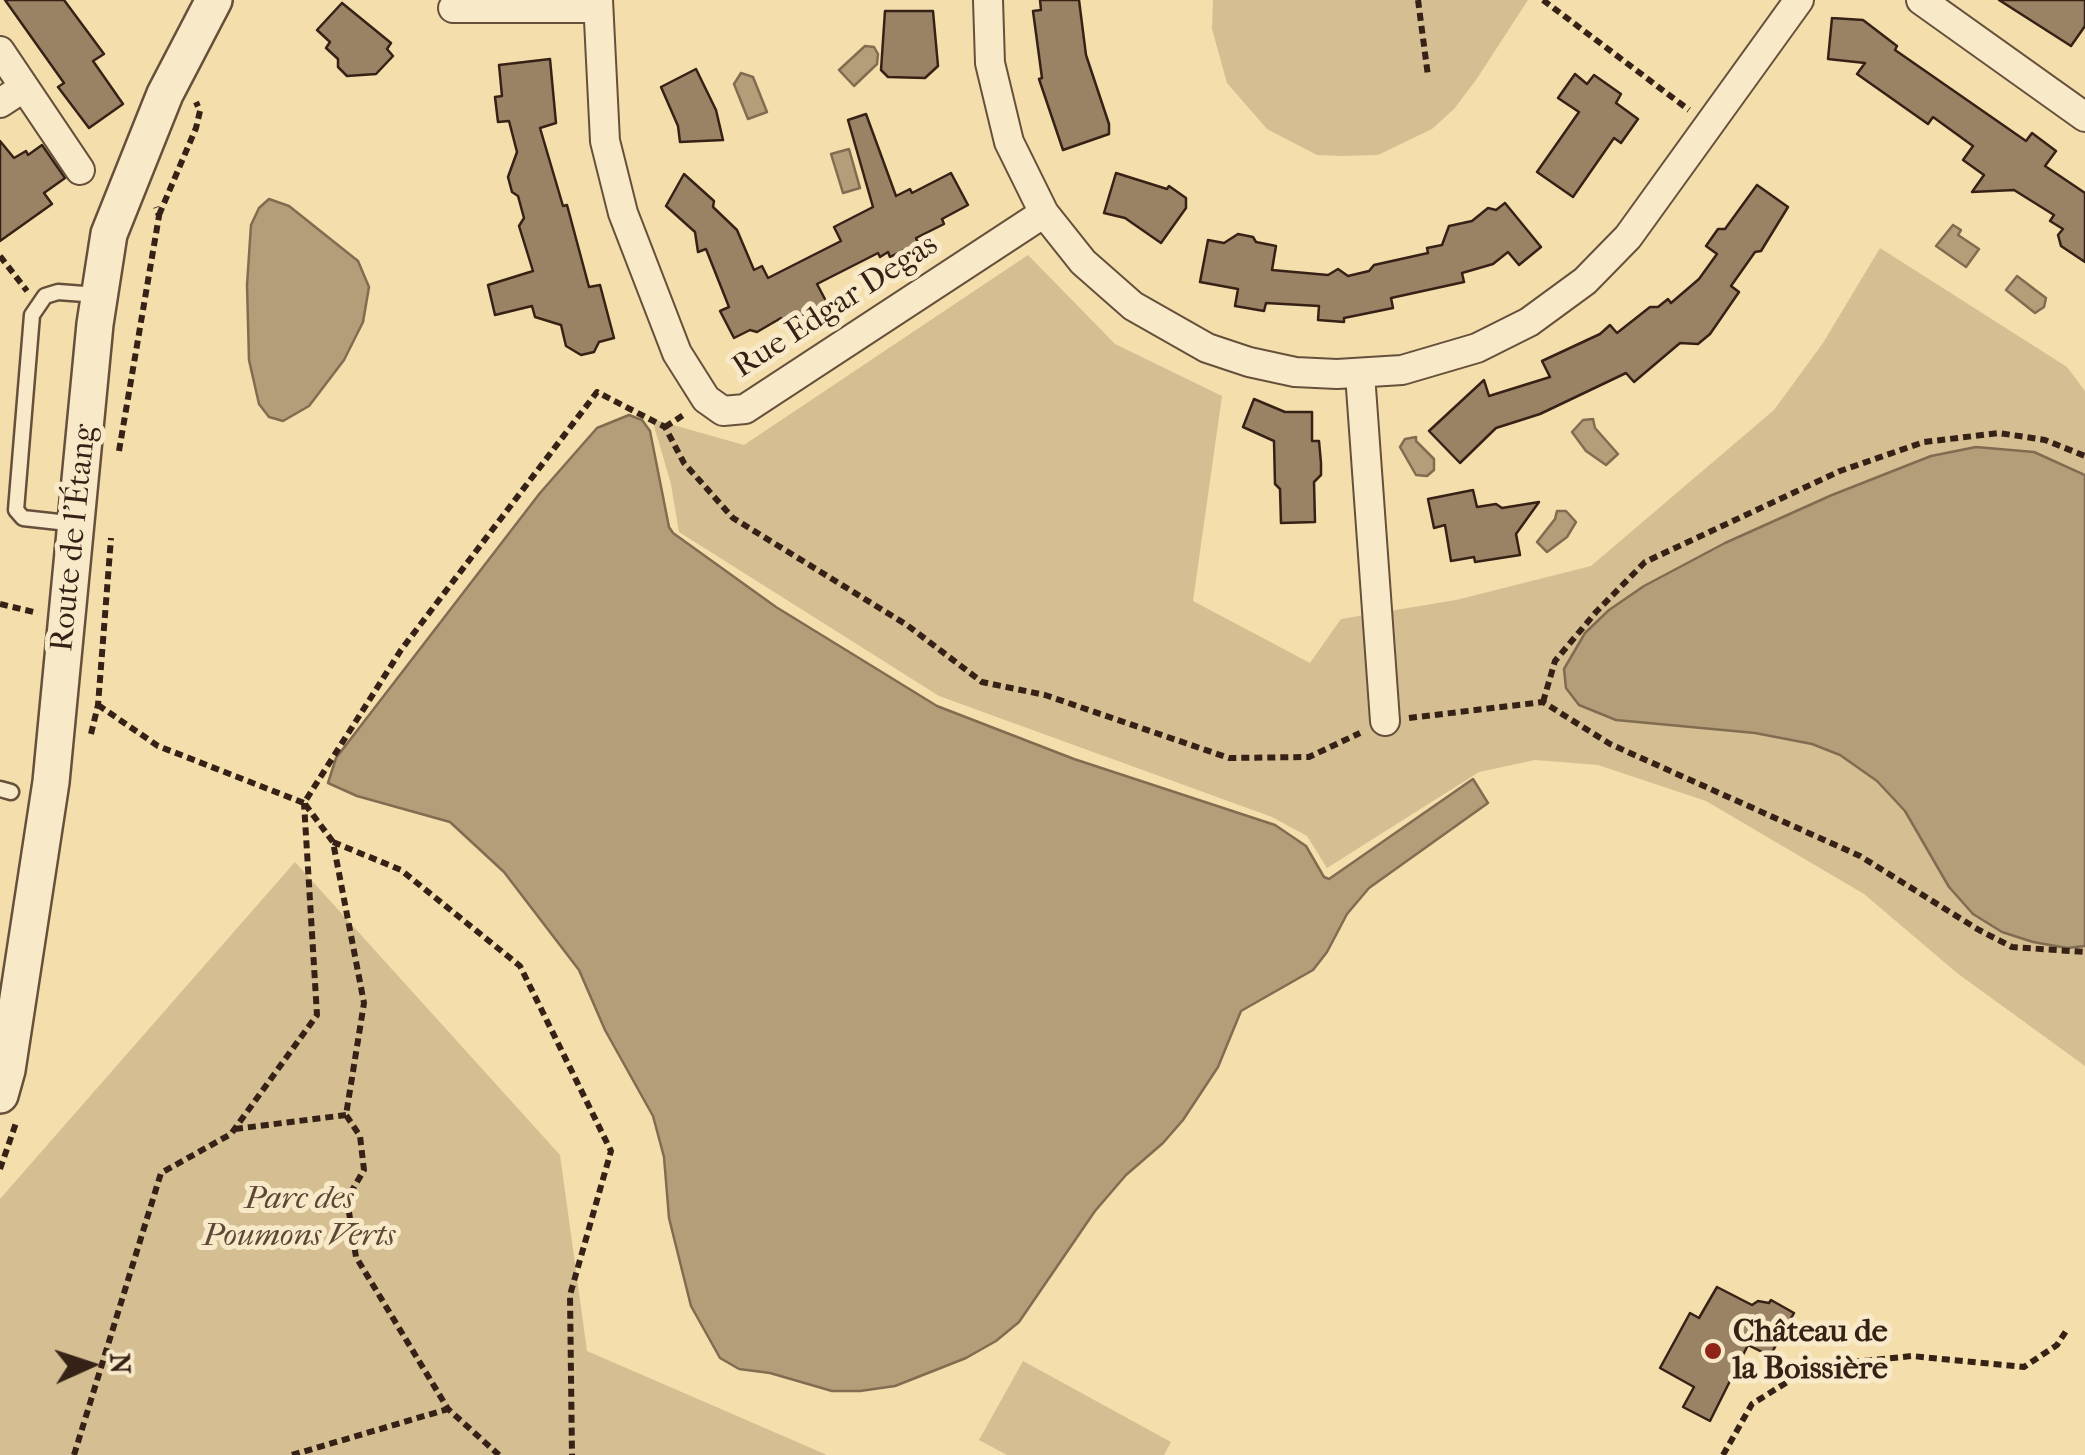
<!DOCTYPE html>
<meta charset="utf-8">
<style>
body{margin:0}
#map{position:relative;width:2085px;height:1455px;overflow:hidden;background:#f4deac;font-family:"IM FELL French Canon",serif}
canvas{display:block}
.north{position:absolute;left:40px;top:1315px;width:100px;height:100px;-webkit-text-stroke:8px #f8eac9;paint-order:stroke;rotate:87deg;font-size:28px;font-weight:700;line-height:40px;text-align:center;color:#362116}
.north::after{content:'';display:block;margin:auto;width:35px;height:45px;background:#362116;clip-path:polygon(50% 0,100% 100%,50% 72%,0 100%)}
</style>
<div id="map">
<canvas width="2085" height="1455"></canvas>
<div class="north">N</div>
</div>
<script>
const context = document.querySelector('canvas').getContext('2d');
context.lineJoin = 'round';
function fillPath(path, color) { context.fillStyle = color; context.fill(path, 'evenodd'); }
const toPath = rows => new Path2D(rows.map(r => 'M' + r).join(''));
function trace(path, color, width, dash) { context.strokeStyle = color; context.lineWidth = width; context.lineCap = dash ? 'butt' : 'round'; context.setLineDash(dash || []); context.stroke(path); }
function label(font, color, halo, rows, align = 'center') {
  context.font = font + ' "IM FELL French Canon",serif'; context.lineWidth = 10; context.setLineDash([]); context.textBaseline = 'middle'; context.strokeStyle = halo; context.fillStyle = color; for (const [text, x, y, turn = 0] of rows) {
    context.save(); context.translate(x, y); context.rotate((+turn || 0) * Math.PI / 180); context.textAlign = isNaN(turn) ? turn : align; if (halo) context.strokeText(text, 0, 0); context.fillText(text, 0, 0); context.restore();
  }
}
fillPath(toPath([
 [1213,0,1528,0,1476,80,1454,109,1432,129,1378,155,1342,156,1317,155,1267,129,1227,83,1212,29],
 [1880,248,2067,367,2085,391,2085,1066,1957,973,1864,894,1706,801,1598,765,1535,760,1479,772,1327,868,1307,836,1272,817,939,696,679,532,671,484,652,419,744,445,1028,255,1115,344,1222,396,1193,601,1310,663,1341,619,1456,600,1591,566,1774,410,1823,343],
 [295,862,560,1155,587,1351,827,1455,0,1455,0,1199],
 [1023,1361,1171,1442,1164,1455,1007,1455,979,1440]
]), '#d4be92');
const water = toPath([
 [865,46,874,47,878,54,877,64,854,86,839,70,865,46],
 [741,73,753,77,767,112,748,119,734,84,741,73],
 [849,149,860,188,843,193,831,154,849,149],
 [269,199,289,206,358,261,369,287,363,322,344,360,309,406,283,421,269,417,259,404,249,360,247,285,251,225,259,208,269,199],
 [1953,225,1961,230,1958,235,1979,249,1966,267,1936,246,1953,225],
 [2017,276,2046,298,2044,307,2035,313,2006,290,2017,276],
 [629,415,642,420,650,431,669,527,673,533,776,607,937,706,1074,759,1275,825,1306,846,1324,877,1329,879,1473,779,1488,803,1369,888,1347,914,1327,952,1313,970,1241,1011,1218,1067,1183,1120,1163,1143,1126,1175,1095,1211,1019,1322,996,1341,966,1358,895,1386,860,1391,832,1391,770,1373,739,1369,720,1358,691,1306,669,1218,664,1157,653,1116,605,1030,579,970,504,872,450,822,357,796,328,783,336,758,540,493,597,428,629,415],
 [1593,419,1595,428,1618,454,1606,465,1586,451,1572,432,1583,420,1593,419],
 [1416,437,1416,441,1434,459,1434,470,1427,476,1416,475,1400,447,1405,439,1416,437],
 [1976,447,2034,452,2085,475,2085,946,2067,948,2033,942,2002,932,1973,914,1949,887,1905,811,1877,781,1840,755,1812,744,1755,733,1616,720,1579,705,1566,688,1564,669,1585,633,1609,610,1644,586,1725,543,1832,495,1931,456,1976,447],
 [1557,511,1566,511,1576,522,1567,537,1547,552,1537,542,1555,519,1557,511]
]);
fillPath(water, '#b39e79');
trace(water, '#816c51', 2.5);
const building = toPath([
 [5,0,64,0,104,54,93,61,123,104,89,128,58,87,64,83,5,0],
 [1040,0,1079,0,1086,55,1109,124,1109,134,1063,150,1039,79,1042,78,1033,11,1041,10,1040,0],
 [1999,0,2085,0,2085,26,2071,46,1999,0],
 [342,3,391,43,387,49,393,56,376,74,347,76,338,67,338,59,326,48,330,42,317,30,342,3],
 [885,11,933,11,938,66,925,78,888,77,881,70,885,11],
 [1832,18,1863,20,1897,46,1895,50,2026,141,2032,133,2056,151,2045,166,2085,193,2085,262,2061,246,2058,235,2063,229,2050,221,2054,215,2014,190,1972,192,1984,175,1963,160,1973,146,1933,117,1928,124,1857,74,1865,63,1828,59,1832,18],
 [550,59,556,123,540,128,563,206,567,205,589,287,600,285,614,338,599,342,594,352,581,355,566,346,561,325,535,317,532,306,495,315,488,285,533,271,519,226,524,218,518,196,512,192,508,177,517,152,509,121,498,122,495,97,502,96,499,65,550,59],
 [696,69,716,110,723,140,680,142,678,126,661,87,696,69],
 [1575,74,1587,84,1594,75,1621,94,1616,103,1638,119,1621,143,1614,138,1573,197,1537,172,1579,112,1558,98,1575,74],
 [866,114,896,196,910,189,912,193,951,173,968,205,942,219,944,224,916,238,918,243,890,257,888,252,880,257,878,253,817,284,827,303,785,324,781,318,757,332,750,330,734,338,720,311,729,307,706,249,698,252,695,232,666,206,684,174,714,201,713,207,737,230,754,270,762,266,768,278,841,241,834,227,873,207,848,120,866,114],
 [0,141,14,158,26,151,28,155,42,145,65,178,44,193,52,204,0,241,0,141],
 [1116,173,1167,189,1169,186,1186,198,1186,208,1161,243,1125,218,1104,213,1116,173],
 [1757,185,1788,207,1761,251,1755,252,1731,286,1739,292,1710,334,1698,344,1680,343,1634,382,1626,373,1540,414,1496,428,1460,463,1429,431,1484,380,1489,396,1550,377,1542,361,1600,334,1610,325,1617,333,1650,307,1658,307,1668,299,1671,303,1699,279,1717,254,1706,246,1718,229,1725,229,1757,185],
 [1505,203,1541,247,1519,265,1508,252,1493,264,1462,273,1464,282,1391,298,1393,308,1344,318,1344,322,1318,320,1319,306,1266,303,1264,311,1235,306,1238,289,1200,282,1208,240,1224,243,1238,234,1253,237,1256,242,1276,246,1272,270,1328,275,1338,269,1348,276,1369,271,1374,265,1428,253,1427,248,1442,245,1449,226,1472,221,1488,208,1496,210,1505,203],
 [1254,399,1285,412,1312,412,1312,441,1319,441,1321,463,1321,475,1314,482,1315,522,1281,523,1280,489,1275,484,1274,441,1243,427,1254,399],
 [1473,490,1477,507,1496,504,1502,508,1539,502,1516,534,1520,555,1475,562,1474,557,1451,561,1445,525,1434,528,1428,499,1473,490],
 [1717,1287,1752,1305,1758,1301,1769,1303,1771,1300,1794,1313,1770,1356,1748,1345,1710,1421,1683,1407,1694,1387,1660,1368,1690,1313,1699,1318,1717,1287]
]);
fillPath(building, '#998364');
trace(building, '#362116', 2.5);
const service = toPath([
 [77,524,23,518,16,510,32,315,45,296,58,292,98,295],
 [0,789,11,792]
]);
const minor = toPath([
 [598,0,605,141,623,213,677,353,706,399,723,411,745,409,1044,213],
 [988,0,990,63,1009,142,1044,213,1083,262,1133,306,1207,348,1249,362,1295,372,1337,374,1402,370,1477,348,1529,322,1585,281,1628,237,1799,0],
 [1921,0,2085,117],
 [453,8,597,8],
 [0,51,80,170],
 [0,103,23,88],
 [1360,374,1385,721]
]);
const tertiary = toPath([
 [0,1095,7,1070,51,782,95,324,109,234,165,94,214,0]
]);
trace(service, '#66503c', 19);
trace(minor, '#66503c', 32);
trace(tertiary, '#66503c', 40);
trace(toPath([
 [1418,0,1428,76],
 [1543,0,1689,110],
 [159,215,196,128,200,111,196,102],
 [0,256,27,291],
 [665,427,685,414],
 [119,451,159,216,156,207],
 [0,604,38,613],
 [1543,702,1555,661,1596,612,1645,562,1840,471,1924,442,1999,433,2045,440,2085,456],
 [98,705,158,746,304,803,401,650,597,392,665,427,684,463,733,518,907,625,982,682,1045,695,1229,758,1309,757,1360,733],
 [1409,718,1543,702,1610,744,1860,856,1979,930,2012,947,2085,952],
 [91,734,98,705,111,538],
 [305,804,333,842,364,1003,346,1115,360,1136,364,1170,347,1199,356,1257,448,1409,499,1455],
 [333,842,401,870,520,966,611,1151,570,1295,572,1455],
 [235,1129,346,1115],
 [0,1169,16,1123],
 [74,1455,161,1173,231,1134,317,1015,304,803],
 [292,1455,448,1409],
 [1723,1455,1752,1404,1813,1366,1912,1356,2024,1367,2057,1345,2068,1328]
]), '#362116', 6, [8, 5]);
trace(service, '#f8eac9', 14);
trace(minor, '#f8eac9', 28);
trace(tertiary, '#f8eac9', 35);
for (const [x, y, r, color] of [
 [1713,1351,10,"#8f2418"]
]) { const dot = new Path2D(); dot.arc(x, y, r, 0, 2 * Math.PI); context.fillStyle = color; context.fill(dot); trace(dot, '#f8eac9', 4); }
label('32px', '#362116', '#f8eac9', [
 ["Rue Edgar Degas",836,307,-33],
 ["Route de l'Étang",75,538,-84]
]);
label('italic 32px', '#5e4835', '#f8eac9', [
 ["Parc des",299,1200],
 ["Poumons Verts",299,1237]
]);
label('bold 32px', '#362116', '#f8eac9', [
 ["Château de",1733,1333],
 ["la Boissière",1733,1370]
], 'left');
</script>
